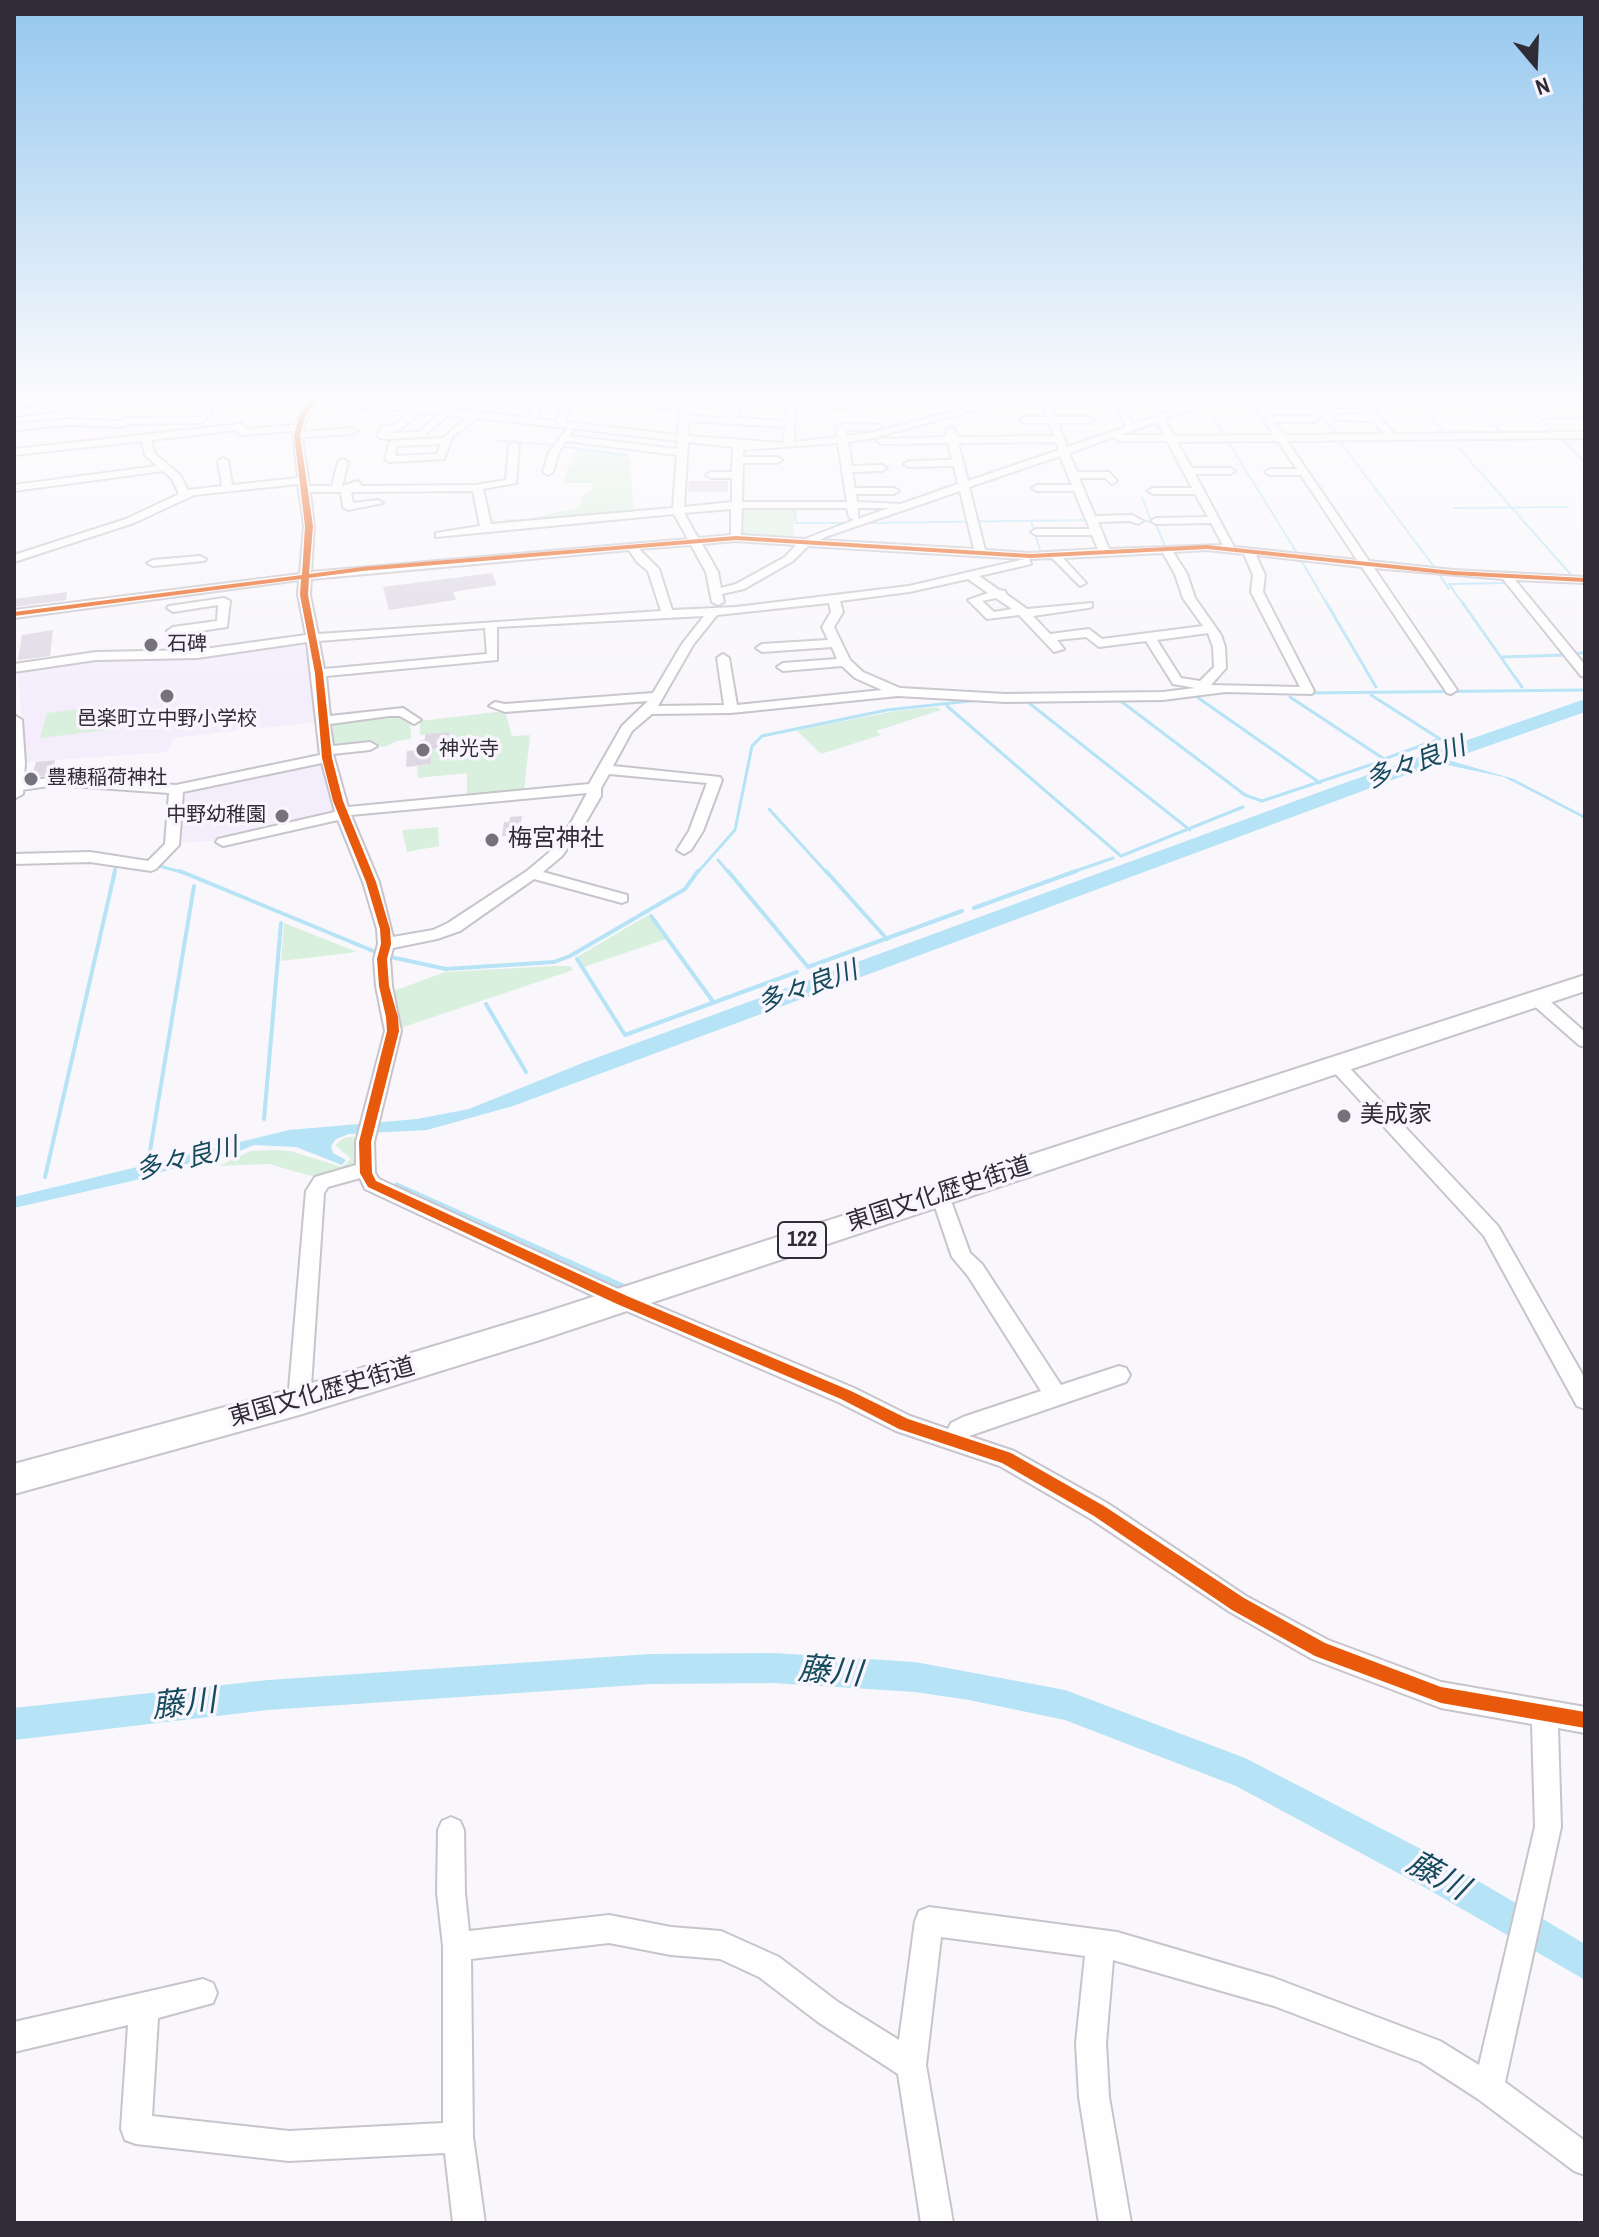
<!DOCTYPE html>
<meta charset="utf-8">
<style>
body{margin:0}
#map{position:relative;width:1599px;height:2237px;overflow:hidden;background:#f9f7fb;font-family:"Archivo Narrow",sans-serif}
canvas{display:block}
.frame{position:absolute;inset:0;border:16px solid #302b37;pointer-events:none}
.north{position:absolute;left:1495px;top:24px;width:80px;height:80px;-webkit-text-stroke:6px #f8f6fc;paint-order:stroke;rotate:161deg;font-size:22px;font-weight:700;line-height:32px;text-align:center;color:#302b37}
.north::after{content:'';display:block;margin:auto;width:28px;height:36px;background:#302b37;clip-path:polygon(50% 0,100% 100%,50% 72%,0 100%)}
</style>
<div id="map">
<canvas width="1599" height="2237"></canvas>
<div class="frame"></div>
<div class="north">N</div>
</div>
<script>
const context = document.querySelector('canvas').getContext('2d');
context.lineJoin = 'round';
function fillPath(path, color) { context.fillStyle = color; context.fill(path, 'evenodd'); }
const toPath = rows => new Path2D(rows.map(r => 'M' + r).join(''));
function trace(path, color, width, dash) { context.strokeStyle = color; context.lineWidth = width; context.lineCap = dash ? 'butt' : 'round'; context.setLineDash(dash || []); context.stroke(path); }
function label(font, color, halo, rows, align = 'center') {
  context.font = font + ' "Archivo Narrow","Noto Sans JP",sans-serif'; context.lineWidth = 7; context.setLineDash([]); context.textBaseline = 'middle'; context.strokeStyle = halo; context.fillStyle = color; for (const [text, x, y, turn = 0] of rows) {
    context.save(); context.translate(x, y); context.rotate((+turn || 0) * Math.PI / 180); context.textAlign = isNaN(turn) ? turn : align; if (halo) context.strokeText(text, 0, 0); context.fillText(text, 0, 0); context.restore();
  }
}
fillPath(toPath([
 [302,642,309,644,317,722,181,737,173,739,168,752,25,762,18,671,89,660,183,658],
 [323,762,339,814,224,840,176,843,180,792]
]), '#f4eefc');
fillPath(toPath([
 [577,449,623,454,630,459,634,514,501,525,506,519,528,519,580,507,581,497,592,488,592,483,562,483],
 [794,507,794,538,739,536,739,508],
 [113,705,108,730,40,738,47,713],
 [937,707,941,710,876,731,881,735,821,754,796,730,896,711],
 [505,711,512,736,530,735,524,791,467,796,467,773,418,778,417,766,431,764,432,749,448,748,449,732,420,735,420,721],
 [397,715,410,721,411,739,397,741,385,747,374,746,370,740,333,744,333,724],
 [438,827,439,846,407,852,402,830],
 [648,915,666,939,584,967,577,957],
 [284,923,357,952,281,961],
 [554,966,571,966,573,970,401,1028,394,991,445,972],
 [358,1136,354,1168,318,1178,269,1164,219,1166,250,1151,275,1150,290,1151,342,1167,351,1159,335,1145,344,1138]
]), '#daf0de');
fillPath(toPath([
 [1585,699,1585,712,1448,760,1514,779,1585,816,1585,819,1504,777,1438,763,513,1106,427,1130,349,1134,336,1139,331,1146,333,1153,346,1160,342,1165,296,1147,254,1145,218,1160,200,1160,136,1180,14,1208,14,1197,289,1130,417,1119,469,1109,585,1062,1336,786],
 [396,1182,629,1286,620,1289,392,1187]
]), '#b6e3f6');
trace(toPath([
 [1305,394,1337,436],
 [1410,394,1446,434],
 [1464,394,1503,434],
 [1514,394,1556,433],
 [1473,400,1518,400],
 [1214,419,1297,553,1357,560],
 [1541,419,1585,418],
 [1559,437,1585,462],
 [1338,439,1435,568],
 [494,440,551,445],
 [559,446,627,455],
 [1458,447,1573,577],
 [1142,497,1151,520],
 [794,506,796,523,849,523],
 [1454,508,1568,507],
 [1136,520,1155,522,1165,546],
 [1031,521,1041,553],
 [865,523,1091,520],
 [1233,546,1292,552],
 [1254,555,1301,560,1327,604],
 [1439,574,1449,589],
 [1463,604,1449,584,1507,583,1505,581]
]), '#b6e3f6', 2);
trace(toPath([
 [1326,602,1376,687],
 [1462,602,1512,673],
 [1579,653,1585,653],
 [1502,657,1566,655],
 [1512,673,1522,687],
 [1307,693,1585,690],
 [1197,697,1320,783],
 [1290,697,1384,759,1440,739,1371,695],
 [1122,702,1245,795,1262,801,1376,763],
 [1029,703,1190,830],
 [947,706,1121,856,1243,807],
 [769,809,827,873],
 [718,860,729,873],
 [159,866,185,873],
 [114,873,116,865],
 [697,873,735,830,752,746,762,736,887,710,979,700],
 [1070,873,1113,858]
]), '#b6e3f6', 3);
trace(toPath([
 [180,871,378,953],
 [728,871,808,967,962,911],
 [826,871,887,939],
 [974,908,1076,871],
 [651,916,714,1003],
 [386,956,446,969,554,962,570,956,685,889,698,871],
 [577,959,625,1035,797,972],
 [486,1004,526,1072],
 [264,1119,281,923],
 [150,1151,194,886],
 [45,1177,115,871]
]), '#b6e3f6', 4);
fillPath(toPath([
 [774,1653,915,1662,1065,1690,1245,1758,1448,1863,1585,1944,1585,1980,1424,1887,1236,1786,1065,1720,969,1700,915,1692,774,1683,651,1684,268,1710,14,1740,14,1708,268,1680,651,1654,774,1653]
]), '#b6e3f6');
fillPath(toPath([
 [689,481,728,481,728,492,688,492],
 [492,573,497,585,453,592,456,600,389,610,383,587],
 [67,592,66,600,14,607,14,599],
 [53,630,50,656,18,660,22,635],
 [449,732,449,748,432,749,431,764,406,767,407,751,420,750,420,740,425,740,425,734],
 [55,760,51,775,31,778,36,762],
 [522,816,519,835,502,836,504,822,509,822,510,817]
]), '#ded8e3');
const minor = toPath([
 [314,394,322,394,319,399,422,405,527,418,536,397,541,394,546,397,536,419,556,421,565,394,574,394,565,422,678,435,680,408,652,408,649,403,681,402,682,394,690,394,689,416,726,418,739,394,747,394,736,418,785,421,785,404,790,401,880,403,885,406,880,409,795,407,794,442,838,437,836,427,841,424,879,425,881,427,876,430,846,430,847,436,870,433,1020,394,1033,394,873,438,848,442,852,466,882,465,887,468,882,471,852,472,855,488,894,488,899,491,894,494,856,494,857,502,901,504,958,484,954,466,909,467,904,464,909,461,952,460,948,443,882,444,877,441,879,439,947,437,945,430,950,427,955,430,957,437,1054,436,1049,423,1025,423,1020,420,1025,417,1046,417,1038,394,1046,394,1056,417,1090,417,1095,420,1090,423,1058,423,1067,447,1126,427,1115,404,1121,404,1133,424,1155,417,1143,394,1151,394,1162,414,1222,394,1234,394,1165,419,1174,436,1274,435,1247,394,1255,394,1271,416,1315,416,1320,419,1315,422,1274,422,1284,435,1384,434,1373,421,1336,420,1334,418,1339,415,1368,415,1362,407,1330,407,1325,404,1330,401,1357,401,1352,394,1361,394,1394,434,1585,432,1585,438,1287,441,1369,561,1453,570,1585,577,1585,583,1515,580,1585,665,1585,677,1581,676,1503,579,1374,568,1457,690,1451,694,1447,693,1362,567,1256,555,1265,575,1263,592,1314,691,1312,694,1225,692,1163,700,1005,702,898,696,731,713,652,714,632,731,613,766,720,777,722,780,703,831,691,850,684,854,677,850,689,831,707,783,609,774,601,788,601,796,586,822,562,856,543,872,627,895,627,901,622,903,534,879,460,931,437,939,393,948,390,959,392,986,401,1031,374,1142,375,1173,379,1179,629,1294,854,1388,910,1416,948,1429,951,1423,963,1417,1041,1391,968,1276,952,1257,931,1195,933,1190,947,1190,970,1253,982,1264,1061,1385,1119,1366,1126,1368,1130,1375,1126,1382,969,1436,1014,1451,1107,1503,1246,1596,1328,1640,1441,1682,1585,1707,1585,1733,1558,1728,1561,1827,1505,2082,1585,2141,1585,2175,1574,2171,1478,2099,1421,2062,1274,2006,1113,1960,1106,2043,1109,2097,1131,2223,1099,2223,1079,2097,1076,2043,1085,1956,941,1937,926,2065,953,2223,921,2223,898,2074,818,2022,759,1977,720,1959,671,1955,609,1943,471,1959,473,2137,485,2223,453,2223,445,2153,289,2161,136,2144,125,2140,121,2129,128,2025,14,2052,14,2022,203,1979,213,1983,217,1993,213,2003,158,2018,152,2116,289,2131,443,2123,443,1946,437,1893,438,1830,442,1821,451,1817,460,1821,464,1830,465,1893,469,1931,609,1915,671,1927,721,1931,779,1957,838,2002,899,2040,915,1921,919,1911,929,1907,1117,1932,1274,1978,1440,2041,1479,2065,1535,1827,1532,1724,1441,1708,1312,1659,1230,1612,1091,1519,1000,1466,896,1431,838,1402,615,1306,365,1189,360,1178,328,1187,324,1193,310,1401,307,1408,299,1411,291,1408,288,1401,306,1191,315,1177,356,1165,356,1142,385,1031,376,986,374,959,378,944,377,929,363,882,338,820,223,846,216,842,218,839,335,812,322,763,183,792,179,845,156,869,151,871,90,862,14,864,14,854,90,852,148,861,165,844,169,793,56,785,14,791,14,783,56,777,176,785,320,755,307,642,197,658,96,660,14,672,14,664,96,652,197,650,306,635,298,595,299,580,14,618,14,610,300,574,304,526,298,484,194,495,134,523,14,562,14,555,126,519,179,494,172,479,163,471,14,491,14,485,157,466,145,455,142,441,14,455,14,449,241,424,246,429,295,425,306,405,209,403,206,406,212,411,202,423,128,424,123,427,70,425,14,430,14,424,70,419,120,421,125,418,199,417,202,412,195,406,198,402,165,402,92,406,15,416,14,410,92,400,165,396,310,399,314,394],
 [315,405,412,411,393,425,382,427,377,436,382,439,425,437,429,431,449,415,467,417,443,438,390,441,385,459,390,462,444,459,453,436,478,418,568,428,549,452,543,472,548,475,553,472,559,452,566,441,677,455,673,508,491,524,483,489,516,483,519,445,514,442,509,445,506,480,476,485,362,486,358,481,342,486,348,462,343,459,338,462,332,486,309,486,302,437,352,434,357,431,352,428,303,432,307,417,315,405],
 [422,412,439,414,419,432,388,433,399,430,422,412],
 [689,421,785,427,784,443,688,436,689,421],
 [1157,422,1164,435,1120,435,1157,422],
 [569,428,678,441,677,449,570,436,573,431,569,428],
 [236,430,241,435,293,431,298,478,232,485,228,461,223,458,218,461,222,486,188,490,180,475,155,454,151,440,236,430],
 [1114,437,1118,441,1167,441,1192,488,1153,488,1148,491,1153,494,1195,494,1208,517,1156,518,1151,521,1156,524,1211,523,1223,545,1109,549,1098,522,1130,521,1138,524,1143,521,1132,515,1095,516,1079,478,1105,478,1112,484,1117,481,1109,472,1077,472,1069,453,1114,437],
 [1278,441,1297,469,1270,469,1265,472,1270,475,1301,475,1357,560,1234,547,1195,474,1230,474,1235,471,1230,468,1192,468,1177,442,1278,441],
 [688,442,733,447,732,472,711,472,706,475,711,478,732,478,732,502,684,507,688,442],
 [1056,442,1059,450,968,481,958,443,1056,442],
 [838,443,847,502,742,502,743,463,777,463,782,460,777,457,743,457,743,450,838,443],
 [441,444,437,454,395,456,397,446,441,444],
 [1060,456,1072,485,1037,485,1032,488,1037,491,1074,491,1090,529,1036,529,1031,532,1036,535,1092,535,1098,549,1030,553,985,550,969,487,1060,456],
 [473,491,480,526,436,533,436,537,674,514,688,539,311,572,314,526,310,492,341,492,343,507,348,510,383,503,378,500,353,503,351,492,473,491],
 [960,491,974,549,820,540,825,537,960,491],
 [742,508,847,508,849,517,854,520,805,539,741,535,742,508],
 [858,508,889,508,858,519,858,508],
 [731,509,731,535,698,538,684,513,731,509],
 [736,541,796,545,785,557,736,584,721,588,718,572,702,544,736,541],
 [691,545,706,572,712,602,718,605,724,602,722,594,744,589,793,561,808,546,1025,559,909,586,736,607,672,610,659,569,639,549,691,545],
 [629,550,637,562,648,571,661,611,318,634,310,595,311,579,629,550],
 [1207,550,1244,554,1253,575,1251,592,1300,687,1211,685,1226,668,1225,647,1221,635,1195,598,1187,574,1173,552,1207,550],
 [1163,553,1175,574,1183,598,1203,626,1102,639,1089,629,1050,634,1033,616,1088,608,1092,607,1092,603,1027,609,1006,594,1005,591,999,590,979,576,1031,564,1029,559,1052,558,1080,586,1086,583,1063,558,1163,553],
 [968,579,988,593,968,600,987,619,1019,615,1054,652,1064,649,1057,640,1086,637,1099,647,1146,641,1173,684,1195,688,1163,692,1005,694,900,688,863,672,850,660,834,627,843,612,840,601,909,592,968,579],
 [996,598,1012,609,994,612,982,601,996,598],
 [829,603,831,612,822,627,828,640,762,644,756,648,762,652,832,647,837,659,783,663,777,667,783,671,842,666,855,678,882,690,737,705,729,658,723,654,717,658,724,705,658,706,693,645,717,615,829,603],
 [704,616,682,644,653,693,505,704,495,702,489,706,505,712,648,701,622,726,589,784,348,807,333,754,370,750,377,746,370,742,333,746,330,724,389,716,400,716,414,724,421,720,403,708,330,716,326,676,497,660,497,627,704,616],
 [485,628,487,654,324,669,319,641,485,628],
 [1208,633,1213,647,1214,667,1200,681,1181,678,1157,640,1208,633],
 [587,793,572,821,552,850,527,871,448,923,433,930,393,937,379,882,351,815,587,793],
 [600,394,634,394,635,398,630,401,603,400,598,397,600,394],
 [200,556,206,559,204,561,153,566,147,563,153,560,200,556],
 [224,598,230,601,227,627,173,635,167,631,173,627,217,621,218,605,173,612,167,608,169,606,224,598],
 [1538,994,1544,996,1585,1032,1585,1047,1579,1045,1532,1004,1530,1000,1538,994],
 [1338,1060,1344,1062,1498,1226,1585,1379,1585,1409,1577,1406,1484,1236,1332,1070,1329,1066,1338,1060]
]);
const major = toPath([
 [17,394,29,394,20,414,14,417,17,394],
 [14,715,22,720,25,763,23,794,14,799,14,715]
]);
const highway = toPath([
 [1585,975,1585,991,540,1340,299,1415,14,1494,14,1464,299,1387,540,1314,1585,975]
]);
trace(minor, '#c8c4cc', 4);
trace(major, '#c8c4cc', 4);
trace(highway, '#c8c4cc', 4);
fillPath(minor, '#fefefe');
fillPath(major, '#fefefe');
fillPath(highway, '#fefefe');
const rail = toPath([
 [14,406,120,394]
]);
trace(rail, '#bfbfc0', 4);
trace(rail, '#f8f6fc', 2, [7]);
fillPath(toPath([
 [315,394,321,394,305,417,300,435,313,526,309,574,362,567,736,536,1030,554,1207,545,1453,571,1585,578,1585,582,1453,575,1207,549,1030,558,736,540,362,571,309,578,308,595,323,673,332,758,343,801,376,882,390,929,391,944,387,959,389,986,398,1017,399,1031,371,1142,372,1173,376,1181,627,1296,851,1391,908,1419,1011,1453,1104,1506,1244,1598,1325,1643,1441,1687,1585,1712,1585,1728,1441,1703,1315,1656,1232,1610,1094,1516,1002,1463,899,1429,841,1399,617,1304,368,1187,360,1173,359,1142,387,1031,386,1017,379,986,377,959,381,944,380,929,366,882,333,801,322,758,315,673,300,595,301,579,14,616,14,612,302,575,305,526,294,435,299,417,315,394]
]), '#e8590c');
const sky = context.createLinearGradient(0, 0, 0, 707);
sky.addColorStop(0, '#94c7ee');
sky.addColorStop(0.56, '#fcfbfd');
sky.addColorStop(1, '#fcfbfd00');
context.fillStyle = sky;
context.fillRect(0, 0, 1599, 707);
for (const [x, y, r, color] of [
 [151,645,8,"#76727c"],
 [167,696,8,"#76727c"],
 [423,750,8,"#76727c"],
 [31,779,8,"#76727c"],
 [282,816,8,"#76727c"],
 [492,840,8,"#76727c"],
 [1344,1116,8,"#76727c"]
]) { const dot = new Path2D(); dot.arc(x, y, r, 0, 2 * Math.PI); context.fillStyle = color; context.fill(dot); trace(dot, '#f8f6fc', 3); }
label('20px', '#302b37', '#f8f6fc', [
 ["石碑",167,645],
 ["邑楽町立中野小学校",167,720,"center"],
 ["神光寺",439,750],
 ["豊穂稲荷神社",47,779],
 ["中野幼稚園",266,816,"right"]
], 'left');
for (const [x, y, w] of [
 [802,1240,48]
]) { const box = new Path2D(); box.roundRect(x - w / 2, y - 18, w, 36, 6); context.fillStyle = '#f8f6fc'; context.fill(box); trace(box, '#302b37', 2); }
label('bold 22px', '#302b37', null, [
 ["122",802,1240]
]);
label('24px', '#302b37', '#f8f6fc', [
 ["梅宮神社",508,840],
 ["美成家",1360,1116]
], 'left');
label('24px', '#302b37', '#f8f6fc', [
 ["東国文化歴史街道",939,1195,-18],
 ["東国文化歴史街道",322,1393,-16]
]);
label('italic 26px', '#164b5d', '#f8f6fc', [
 ["多々良川",1416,764,-20],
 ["多々良川",808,988,-20],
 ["多々良川",187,1160,-14]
]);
label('italic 32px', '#164b5d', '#f8f6fc', [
 ["藤川",830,1673,5],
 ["藤川",184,1705,-6],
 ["藤川",1437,1877,29]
]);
</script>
